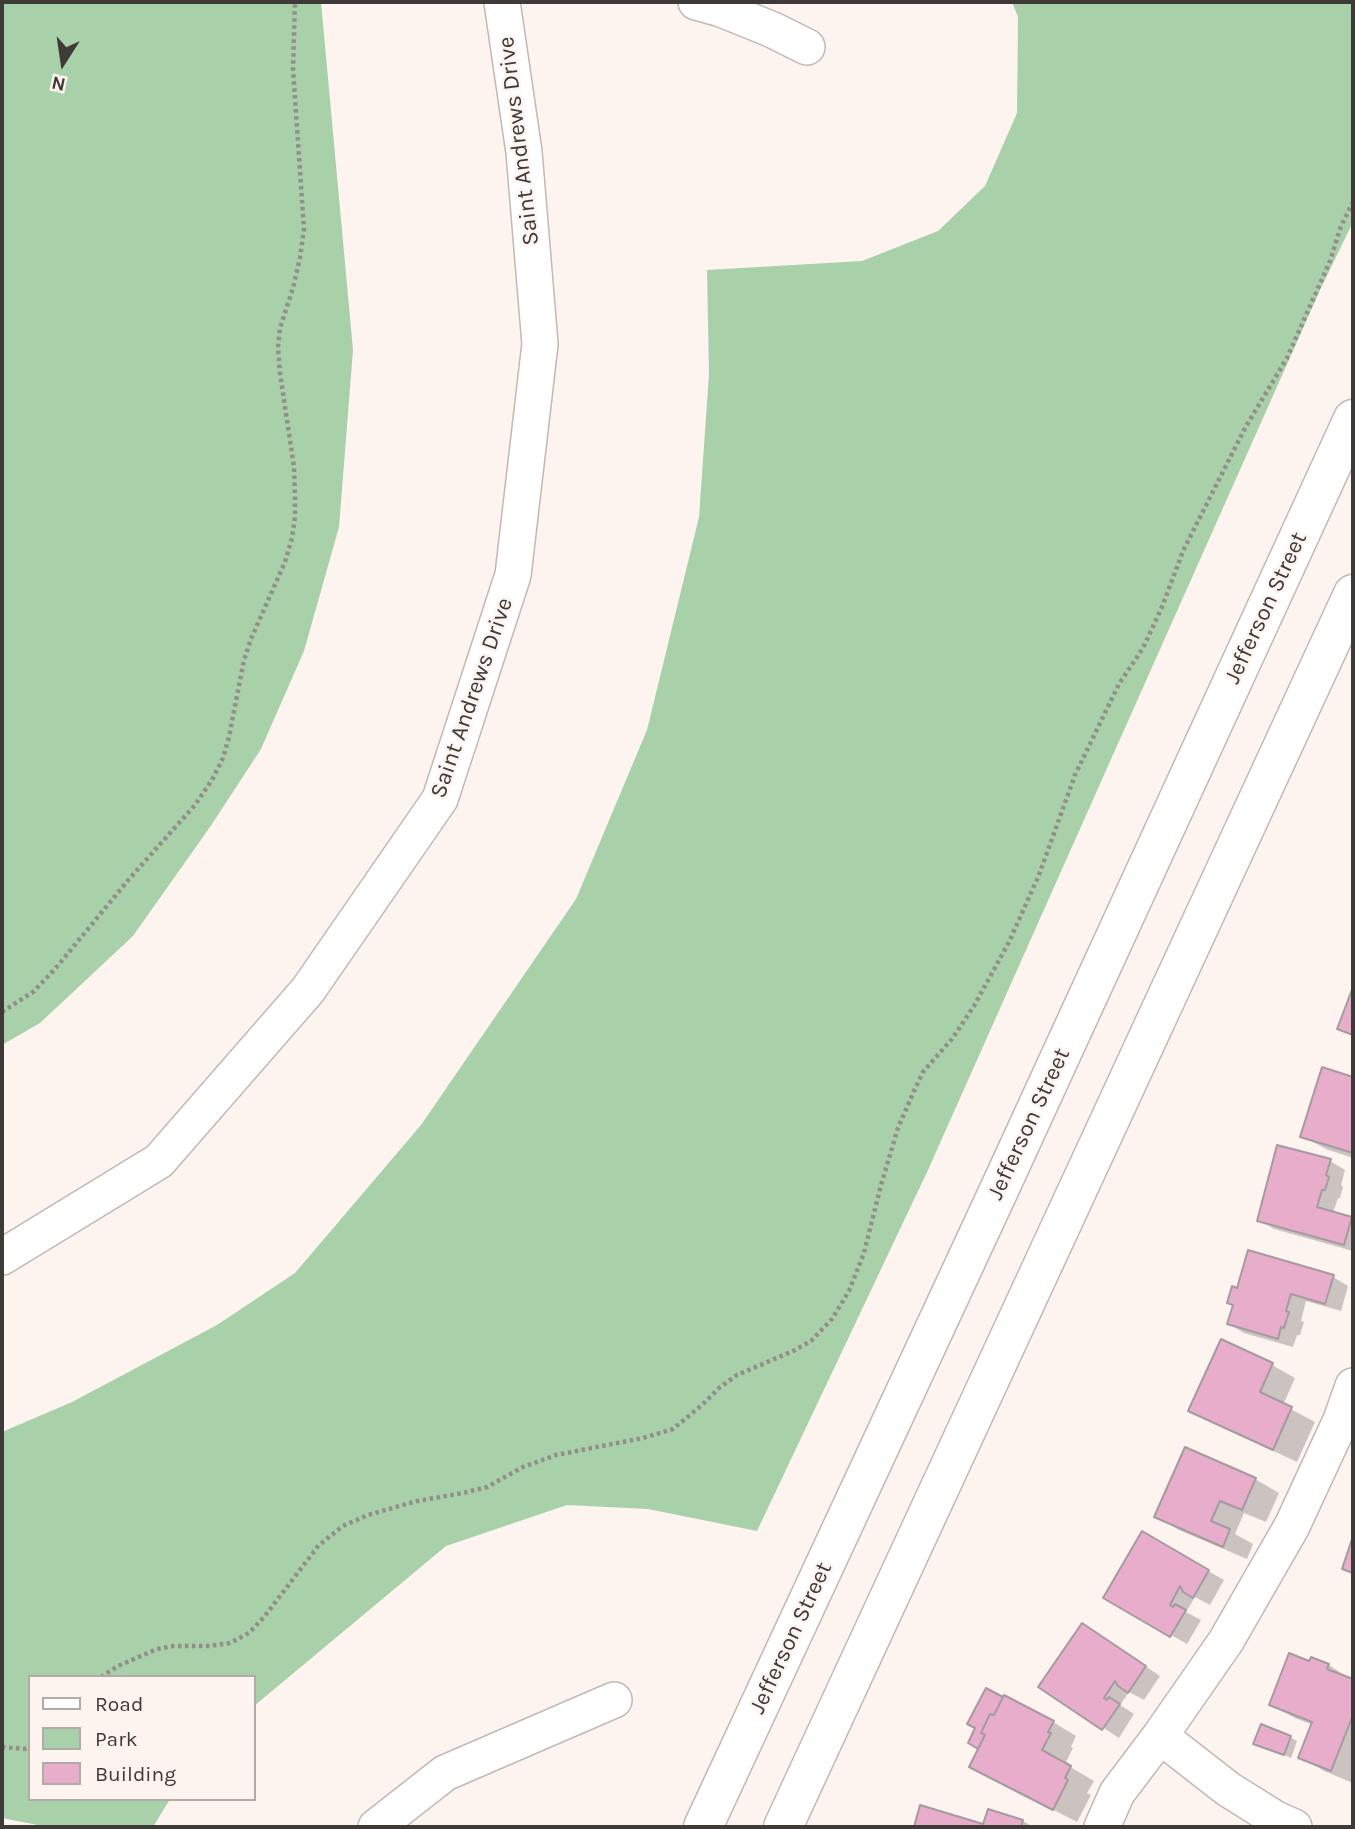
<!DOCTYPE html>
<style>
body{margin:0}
#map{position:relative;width:1355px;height:1829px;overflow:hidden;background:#fdf4f0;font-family:Karla,sans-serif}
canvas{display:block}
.frame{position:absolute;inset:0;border:4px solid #3e3a37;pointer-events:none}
.legend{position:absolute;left:28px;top:1675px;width:228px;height:126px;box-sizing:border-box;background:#fdf4f0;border:2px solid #b1aaa6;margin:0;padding:9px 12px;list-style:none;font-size:21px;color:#3e3a37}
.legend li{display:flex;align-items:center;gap:14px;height:35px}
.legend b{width:35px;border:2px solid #b1aaa6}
.north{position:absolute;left:28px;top:28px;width:70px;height:70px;-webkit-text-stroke:5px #fdf4f0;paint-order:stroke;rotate:192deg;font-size:19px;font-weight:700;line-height:28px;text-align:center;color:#3e3a37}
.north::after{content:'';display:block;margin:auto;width:24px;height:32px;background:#3e3a37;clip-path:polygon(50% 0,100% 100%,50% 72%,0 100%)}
</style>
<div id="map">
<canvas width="1355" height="1829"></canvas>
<div class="frame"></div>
<ul class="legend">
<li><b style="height:9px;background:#fff"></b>Road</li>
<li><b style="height:19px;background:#a9d1a9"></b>Park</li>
<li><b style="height:19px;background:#e8adca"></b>Building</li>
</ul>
<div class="north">N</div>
</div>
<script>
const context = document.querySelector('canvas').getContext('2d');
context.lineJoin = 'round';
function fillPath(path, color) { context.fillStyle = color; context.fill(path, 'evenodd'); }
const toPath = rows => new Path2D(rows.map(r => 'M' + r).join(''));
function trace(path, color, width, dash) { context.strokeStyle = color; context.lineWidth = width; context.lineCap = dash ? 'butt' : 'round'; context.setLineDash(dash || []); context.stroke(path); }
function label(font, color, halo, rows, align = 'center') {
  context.font = font + ' Karla,sans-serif'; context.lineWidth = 5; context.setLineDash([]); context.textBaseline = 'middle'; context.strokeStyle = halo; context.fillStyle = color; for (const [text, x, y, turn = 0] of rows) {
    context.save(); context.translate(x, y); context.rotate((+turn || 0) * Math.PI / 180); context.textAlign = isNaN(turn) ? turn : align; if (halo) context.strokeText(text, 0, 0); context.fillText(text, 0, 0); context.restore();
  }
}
fillPath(toPath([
 [2,2,321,2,353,350,339,527,304,651,261,749,210,827,133,936,40,1023,2,1045],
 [1012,2,1353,2,1353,222,1321,288,928,1170,757,1531,648,1509,567,1505,446,1546,254,1706,254,1677,30,1677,30,1799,170,1799,153,1827,48,1827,2,1818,2,1432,72,1402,217,1325,295,1273,421,1125,576,899,647,730,699,517,709,374,707,270,862,261,938,231,985,186,1017,113,1018,17]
]), '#a9d1a9');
fillPath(toPath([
 [1324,1069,1353,1079,1353,1158,1326,1149,1302,1136],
 [1330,1161,1345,1170,1341,1185,1343,1187,1340,1198,1338,1198,1333,1213,1353,1220,1353,1251,1274,1229,1259,1220],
 [1333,1277,1348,1286,1341,1311,1306,1301,1301,1321,1304,1322,1300,1335,1297,1335,1293,1347,1244,1333,1229,1324,1238,1290],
 [1272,1365,1295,1378,1283,1405,1315,1422,1297,1462,1214,1423,1190,1410],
 [1185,1449,1255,1479,1279,1493,1266,1522,1244,1513,1235,1534,1253,1544,1247,1559,1179,1530,1156,1516],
 [1143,1534,1224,1580,1210,1605,1195,1597,1186,1612,1201,1620,1187,1644,1106,1598],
 [1097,1634,1160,1676,1144,1700,1129,1692,1120,1705,1134,1714,1119,1738,1040,1686],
 [1312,1659,1329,1665,1353,1681,1353,1783,1324,1771,1301,1757,1313,1725,1295,1718,1271,1705,1310,1663],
 [987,1690,1053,1722,1076,1736,1071,1747,1073,1748,1065,1764,1094,1781,1087,1793,1091,1795,1077,1822,971,1767,980,1749,977,1728],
 [1290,1737,1297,1741,1291,1758,1256,1743],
 [922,1807,985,1826,989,1811,1023,1821,1033,1827,916,1827]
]), '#0003');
const building = toPath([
 [1353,987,1353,1035,1337,1029,1353,987],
 [1322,1067,1353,1077,1353,1153,1300,1137,1322,1067],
 [1277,1145,1331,1159,1326,1175,1329,1177,1325,1190,1322,1190,1317,1207,1352,1217,1344,1245,1257,1221,1277,1145],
 [1248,1250,1334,1275,1325,1304,1291,1294,1286,1311,1289,1312,1284,1328,1281,1327,1278,1339,1227,1324,1233,1305,1227,1303,1232,1286,1237,1288,1248,1250],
 [1221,1339,1273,1363,1260,1392,1292,1407,1273,1450,1188,1411,1221,1339],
 [1185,1447,1256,1478,1242,1510,1220,1501,1211,1521,1230,1529,1223,1547,1154,1517,1185,1447],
 [1142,1531,1209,1570,1193,1598,1183,1592,1180,1586,1170,1605,1173,1607,1175,1604,1186,1610,1170,1637,1103,1598,1142,1531],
 [1353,1536,1353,1573,1342,1569,1353,1536],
 [1082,1623,1146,1666,1128,1693,1118,1686,1115,1681,1104,1698,1107,1700,1109,1697,1120,1704,1102,1730,1038,1687,1082,1623],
 [1289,1653,1309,1661,1311,1657,1329,1664,1327,1669,1353,1679,1353,1715,1331,1771,1298,1758,1312,1722,1269,1705,1289,1653],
 [986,1688,1003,1697,994,1715,990,1714,981,1733,985,1735,978,1749,968,1743,975,1728,967,1724,986,1688],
 [1004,1695,1054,1721,1048,1732,1051,1733,1042,1750,1071,1766,1065,1778,1068,1780,1053,1810,969,1767,985,1735,981,1733,990,1714,994,1715,1004,1695],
 [1261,1724,1291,1736,1284,1755,1253,1744,1261,1724],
 [920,1805,983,1824,988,1809,1023,1820,1021,1827,914,1827,920,1805]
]);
fillPath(building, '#e8adca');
trace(building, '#a59a9f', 2);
const street = toPath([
 [696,2,721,9,773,30,807,47],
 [2,1257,159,1161,308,990,440,799,513,575,540,344,524,152,502,2],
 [1160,1736,1228,1789,1276,1819,1294,1827],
 [376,1827,445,1773,614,1700],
 [1102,1827,1117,1793,1160,1736,1226,1641,1292,1526,1341,1420,1353,1386]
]);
const primary = toPath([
 [703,1827,999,1190,1353,419],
 [783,1827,1353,594]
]);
trace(street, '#c3b8b3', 38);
trace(primary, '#c3b8b3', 41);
trace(toPath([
 [2,1012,33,992,55,969,130,878,195,805,212,780,223,758,229,737,244,660,251,639,285,562,292,538,295,517,295,496,294,467,280,373,278,347,280,328,293,288,300,258,304,229,293,69,295,2],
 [101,1677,118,1666,157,1649,173,1646,210,1646,230,1643,249,1633,264,1617,319,1545,343,1526,368,1515,417,1501,463,1493,487,1487,523,1467,556,1455,643,1438,673,1429,702,1405,719,1388,737,1375,793,1351,811,1341,832,1319,849,1291,864,1253,881,1185,898,1128,914,1091,923,1072,952,1039,974,1006,1009,942,1039,875,1075,775,1119,684,1143,648,1162,607,1183,551,1245,428,1287,358,1330,261,1341,226,1353,202],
 [2,1747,24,1749,30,1747]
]), '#948e8b', 4.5, [3.5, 3.5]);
trace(street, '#fff', 35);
trace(primary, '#fff', 38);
label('23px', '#3e3a37', '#fdf4f0', [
 ["Saint Andrews Drive",519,141,-97],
 ["Jefferson Street",1266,608,-65],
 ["Saint Andrews Drive",472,698,-71],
 ["Jefferson Street",1029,1124,-65],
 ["Jefferson Street",791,1638,-65]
]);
</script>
